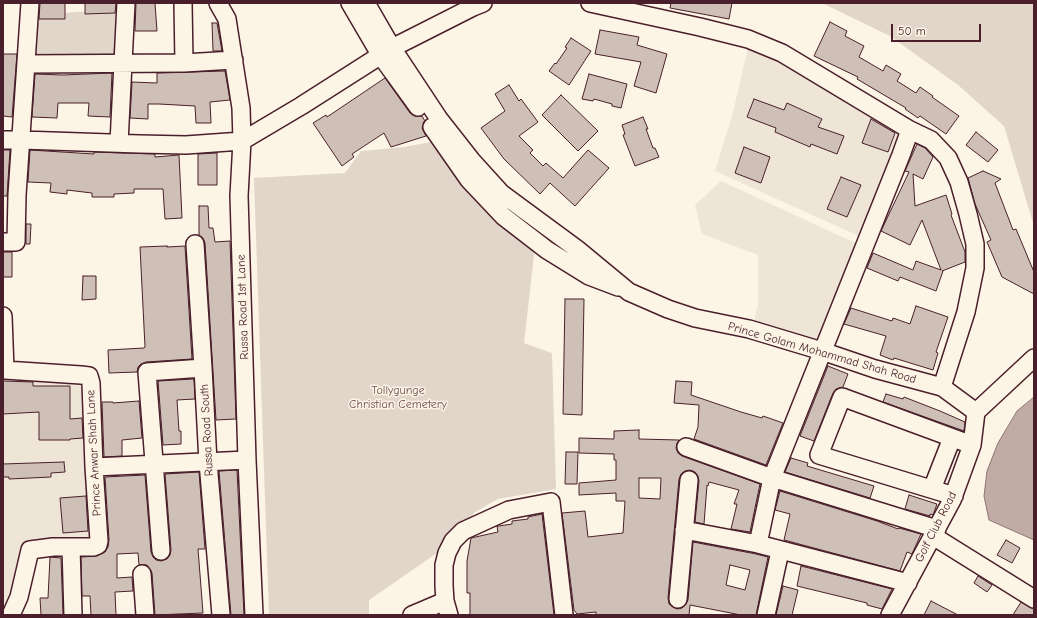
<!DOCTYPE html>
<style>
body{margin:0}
#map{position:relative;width:1037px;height:618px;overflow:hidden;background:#fcf5e5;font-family:"Comic Neue",sans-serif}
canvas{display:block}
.frame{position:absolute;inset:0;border:4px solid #4a1f2b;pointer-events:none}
.scale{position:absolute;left:891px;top:24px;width:90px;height:18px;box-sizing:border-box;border:2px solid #4a1f2b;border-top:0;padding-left:5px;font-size:12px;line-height:14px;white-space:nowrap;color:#4a1f2b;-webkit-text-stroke:3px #fcf5e5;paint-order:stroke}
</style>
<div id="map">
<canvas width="1037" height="618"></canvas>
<div class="frame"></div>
<div class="scale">50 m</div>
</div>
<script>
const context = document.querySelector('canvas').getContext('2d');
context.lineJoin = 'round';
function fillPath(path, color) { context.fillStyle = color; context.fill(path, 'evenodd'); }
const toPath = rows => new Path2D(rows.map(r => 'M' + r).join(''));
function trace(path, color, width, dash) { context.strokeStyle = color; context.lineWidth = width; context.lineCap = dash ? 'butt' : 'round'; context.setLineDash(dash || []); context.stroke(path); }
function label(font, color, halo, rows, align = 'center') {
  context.font = font + ' "Comic Neue",sans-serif'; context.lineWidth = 3; context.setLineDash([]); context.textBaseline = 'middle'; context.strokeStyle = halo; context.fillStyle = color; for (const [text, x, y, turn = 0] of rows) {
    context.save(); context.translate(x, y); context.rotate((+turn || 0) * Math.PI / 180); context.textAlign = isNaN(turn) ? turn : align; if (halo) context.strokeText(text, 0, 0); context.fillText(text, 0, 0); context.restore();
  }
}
fillPath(toPath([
 [748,48,771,53,906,132,863,238,715,171,732,116],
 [721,181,862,246,821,347,753,326,758,304,758,255,702,234,695,205],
 [3,357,5,370,86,380,92,538,26,540,5,615,3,615]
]), '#eee5d7');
fillPath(toPath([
 [822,3,1034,3,1034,226,1004,126,958,85,890,36],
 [123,9,121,60,29,61,33,15],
 [445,139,536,238,524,343,552,353,556,489,498,499,475,512,450,544,369,600,369,615,269,615,254,178,345,173,361,151,405,147]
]), '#e2d5ca');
const water = toPath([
 [1034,397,1034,540,989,520,984,496,987,471,998,443,1017,411,1034,397]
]);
fillPath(water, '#c0aca5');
trace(water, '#917474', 1);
const building = toPath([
 [40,3,65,3,65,19,39,19,40,3],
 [85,3,116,3,115,13,85,14,85,3],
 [136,3,155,3,157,31,135,31,136,3],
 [671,3,732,3,729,19,670,8,671,3],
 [830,22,847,31,845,36,864,46,859,57,883,71,886,65,901,74,897,81,916,93,920,87,933,96,932,97,959,116,946,134,920,116,918,118,905,109,906,108,857,79,858,77,814,56,830,22],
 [212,23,217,23,222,51,213,51,212,23],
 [600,30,639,37,637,45,667,54,656,93,634,86,641,62,595,54,600,30],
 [571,38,591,51,569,85,549,71,555,63,556,64,567,48,565,47,571,38],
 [3,54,17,54,12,117,3,116,3,54],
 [225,71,230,100,210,102,211,123,196,123,195,106,159,104,148,104,148,119,130,118,132,82,157,83,157,73,225,71],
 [112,73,110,117,88,116,89,103,58,103,57,118,32,117,35,74,63,75,112,73],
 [589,74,627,84,621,108,612,106,612,104,594,99,593,101,582,99,589,74],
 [385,78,410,113,414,116,422,116,425,121,422,128,426,136,391,147,384,133,352,154,354,157,342,166,313,123,326,115,327,117,385,78],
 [509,85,519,101,521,99,538,122,519,136,533,150,530,153,543,166,546,163,563,178,588,150,609,168,575,206,550,183,540,194,504,159,481,128,505,111,495,94,509,85],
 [561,95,598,131,578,151,542,115,561,95],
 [754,99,784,110,787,103,822,119,818,127,844,136,837,154,811,144,810,147,775,132,776,128,747,117,754,99],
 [643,117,648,129,646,129,653,148,655,148,659,157,635,166,623,135,625,134,622,125,643,117],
 [871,119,895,133,888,152,862,143,871,119],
 [976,132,998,150,988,162,966,145,976,132],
 [917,144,925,148,933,157,923,179,913,174,915,206,946,195,952,214,951,215,965,252,965,262,942,271,943,271,936,291,900,277,898,281,867,268,873,253,913,270,916,261,941,270,922,220,910,245,881,231,909,172,905,171,917,144],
 [744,147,770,157,761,183,735,173,744,147],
 [3,150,10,150,7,196,3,196,3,150],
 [30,150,94,154,94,152,155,154,155,157,179,155,182,218,165,219,163,189,134,189,134,193,114,194,114,197,92,197,92,193,67,190,67,194,50,192,51,183,28,182,30,150],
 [217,153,217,185,198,185,198,154,217,153],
 [983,171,1001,179,995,183,1013,230,1016,229,1034,272,1034,294,1002,277,987,242,991,240,975,204,968,178,983,171],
 [841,177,861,185,847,217,827,209,841,177],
 [199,206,208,206,209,228,213,228,215,242,230,241,236,419,216,420,205,243,203,238,199,235,199,206],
 [26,224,31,224,30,244,26,244,26,224],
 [167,246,167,247,185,246,192,359,146,362,141,364,138,367,137,372,109,373,108,350,144,348,145,347,140,247,167,246],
 [3,252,12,252,12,277,3,277,3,252],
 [83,276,96,276,96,299,82,300,83,276],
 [565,299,584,299,582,415,563,414,565,299],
 [916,306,948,317,936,352,938,353,933,370,894,358,893,360,880,355,886,336,844,324,851,308,892,321,893,318,910,324,916,306],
 [828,366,848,374,843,387,836,389,833,393,814,441,800,436,828,366],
 [194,379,195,399,177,400,179,431,181,431,181,444,163,445,158,381,194,379],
 [3,381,33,382,33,386,70,386,70,419,82,418,83,438,70,439,70,440,39,440,39,412,3,414,3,381],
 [676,381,692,382,691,395,741,412,762,418,763,416,783,423,766,465,694,439,698,427,699,405,674,403,676,381],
 [886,394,903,399,904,397,940,411,965,422,964,431,883,402,886,394],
 [139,401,142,438,122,440,122,456,104,457,102,402,113,402,113,403,139,401],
 [639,430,639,439,679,440,677,443,676,448,678,453,682,456,760,484,750,532,731,529,737,504,734,504,739,490,709,482,708,486,707,485,704,524,695,522,699,481,698,476,695,472,690,470,685,471,681,474,679,479,668,598,669,604,673,607,677,609,682,608,686,604,688,600,693,542,756,554,768,557,756,615,741,615,690,605,689,615,596,615,596,612,577,614,574,610,562,513,585,511,588,537,623,533,625,501,616,501,616,493,579,495,579,483,616,480,616,460,614,460,614,454,579,453,579,438,614,439,614,431,639,430],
 [639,478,661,478,660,499,639,498,639,478],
 [730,565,750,570,745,590,726,585,730,565],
 [566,452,578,452,577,484,565,484,566,452],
 [791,458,808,463,807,466,874,486,870,498,785,472,791,458],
 [64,462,65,472,51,473,51,477,9,479,9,477,3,477,3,464,64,462],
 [237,470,244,615,231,615,219,471,237,470],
 [199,472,205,549,198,549,203,613,155,615,152,573,150,569,147,565,139,565,138,553,117,554,117,578,132,577,133,591,115,592,116,615,91,615,90,596,82,596,81,557,97,556,105,552,108,547,109,540,105,477,145,475,151,552,153,557,156,560,161,561,167,559,170,555,171,550,165,474,199,472],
 [780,491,877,521,898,529,899,528,921,534,912,554,907,552,900,571,784,540,790,514,775,510,780,491],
 [909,495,937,504,933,515,930,514,930,516,905,509,909,495],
 [86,496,88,531,63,533,60,498,86,496],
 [542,514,554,615,470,615,470,593,467,593,467,561,471,538,498,532,497,526,499,526,512,524,512,521,528,519,528,517,542,514],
 [1006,540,1020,548,1012,563,997,555,1006,540],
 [50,557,61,558,63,615,41,615,40,598,48,598,50,557],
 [801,566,892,589,882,609,867,605,867,603,797,586,801,566],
 [978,576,992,585,987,592,974,583,978,576],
 [783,586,798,590,792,615,776,615,783,586],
 [931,601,958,615,924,615,931,601],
 [1021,602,1034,609,1034,615,1013,615,1021,602]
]);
fillPath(building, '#cfc0b7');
trace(building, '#4a1f2b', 1);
const minor = toPath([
 [183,3,184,63],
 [218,3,227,19,241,108,242,141,239,196,247,460,254,615],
 [350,3,381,56,418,107],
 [366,3,392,48,439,119,472,161,501,193,577,249,629,292,668,309,695,318,749,329,822,351,875,369,942,387,976,412],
 [590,3,700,27,748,39,782,53,910,130,931,140,948,158,959,182,968,214,975,244,975,268,966,312,942,387],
 [26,64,184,63,234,60],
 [432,127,469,180,503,216,547,250,589,276,618,287],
 [3,140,22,140,139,144,186,145,242,141,301,106,392,48,473,7,483,3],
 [119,143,126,3],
 [3,242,16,242,17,195,30,3],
 [195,244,203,368,208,462,221,615],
 [3,316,5,370,81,375,89,376,91,383,94,467,99,541,98,545,93,547,53,547,30,550,19,597,11,615],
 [976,412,1034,358],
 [686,447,772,478,937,529],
 [94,467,247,460],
 [932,489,952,438],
 [954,496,819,455,842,397,972,445],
 [684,530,758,544,908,583],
 [933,536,1034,599],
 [758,544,772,478,901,155,910,130],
 [71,547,73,615],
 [161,551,147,372,203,368],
 [142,574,145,615],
 [678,599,689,480],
 [412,615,445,601],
 [449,615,445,601,444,586,444,565,447,553,453,541,463,531,509,510,551,502,564,615],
 [766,615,780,551],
 [890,615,952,500,972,445,976,412]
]);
trace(minor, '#4a1f2b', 20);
trace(minor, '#fcf5e5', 17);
label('12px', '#4a1f2b', '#fcf5e5', [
 ["Russa Road 1st Lane",243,307,-92],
 ["Prince Golam Mohammad Shah Road",822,353,16],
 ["Russa Road South",207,430,-93],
 ["Prince Anwar Shah Lane",94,453,-93],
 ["Golf Club Road",936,527,-63]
]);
label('12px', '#704c53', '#fcf5e5', [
 ["Tollygunge",398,391],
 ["Christian Cemetery",398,405]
]);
</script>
